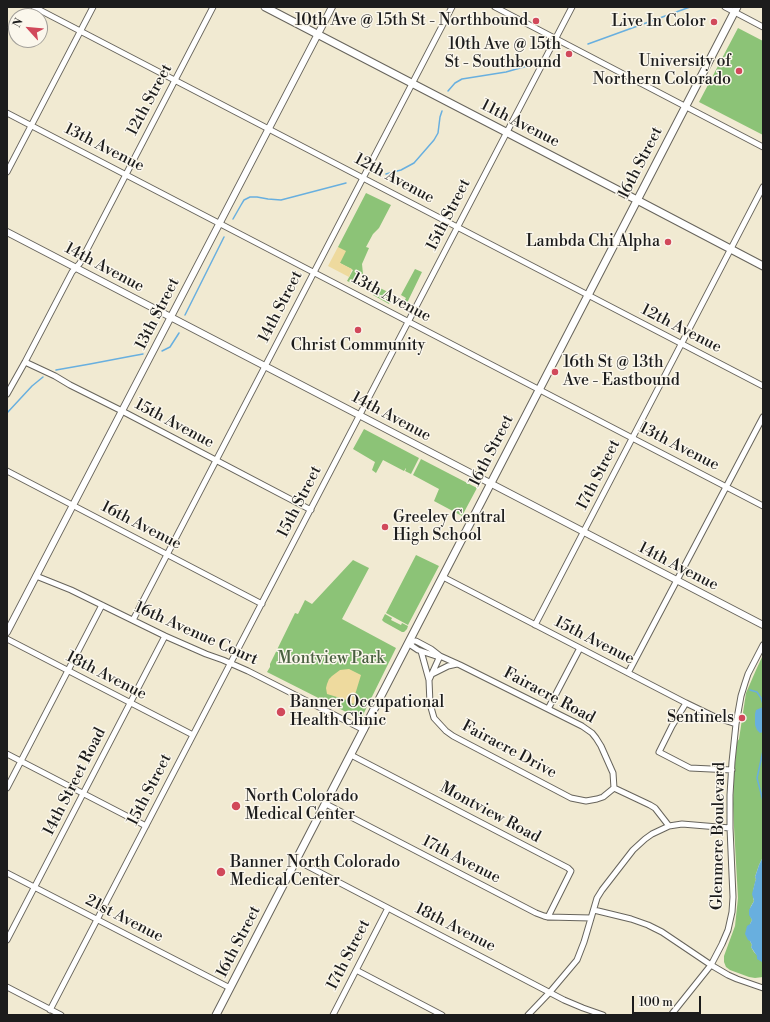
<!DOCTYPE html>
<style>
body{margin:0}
#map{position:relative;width:770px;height:1022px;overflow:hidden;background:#f1ead2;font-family:"Libre Bodoni",serif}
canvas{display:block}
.frame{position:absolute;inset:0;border:8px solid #1c1c1c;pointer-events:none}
.north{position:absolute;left:8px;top:8px;width:40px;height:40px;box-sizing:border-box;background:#fbf7ec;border:1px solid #a29f99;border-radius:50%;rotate:297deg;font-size:11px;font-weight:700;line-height:16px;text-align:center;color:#1c1c1c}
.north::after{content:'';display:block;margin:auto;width:14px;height:18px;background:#d1495b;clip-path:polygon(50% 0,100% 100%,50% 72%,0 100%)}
.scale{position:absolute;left:632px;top:996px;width:69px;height:18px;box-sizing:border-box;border:2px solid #1c1c1c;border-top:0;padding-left:5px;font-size:12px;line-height:14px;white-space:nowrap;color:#1c1c1c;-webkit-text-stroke:3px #fbf7ec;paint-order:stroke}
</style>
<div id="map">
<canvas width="770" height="1022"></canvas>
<div class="frame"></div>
<div class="north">N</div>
<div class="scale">100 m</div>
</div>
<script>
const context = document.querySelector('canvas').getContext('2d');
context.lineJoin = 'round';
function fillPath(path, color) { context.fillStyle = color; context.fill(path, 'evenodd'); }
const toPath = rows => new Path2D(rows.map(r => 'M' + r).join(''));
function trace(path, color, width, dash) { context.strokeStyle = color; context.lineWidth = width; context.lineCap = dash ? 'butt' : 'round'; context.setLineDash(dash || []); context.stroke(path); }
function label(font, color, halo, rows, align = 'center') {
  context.font = font + ' "Libre Bodoni",serif'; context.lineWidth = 3; context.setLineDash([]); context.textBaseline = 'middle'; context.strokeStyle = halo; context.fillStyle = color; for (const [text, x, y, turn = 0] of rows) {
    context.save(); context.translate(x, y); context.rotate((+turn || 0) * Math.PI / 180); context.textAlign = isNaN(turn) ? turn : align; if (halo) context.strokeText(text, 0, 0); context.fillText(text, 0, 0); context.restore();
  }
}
fillPath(toPath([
 [738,28,763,41,763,135,699,102],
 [366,193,391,205,379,228,373,234,366,247,369,248,362,264,363,274,359,273,354,284,347,281,353,270,340,263,338,247],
 [415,269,422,272,406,305,403,303,406,298,401,295],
 [380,288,392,294,391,297,392,298,389,304,373,295,376,291,378,292],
 [364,429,419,458,411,474,405,471,406,469,406,468,404,471,383,460,376,473,372,470,375,462,353,449],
 [421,459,477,488,462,516,434,501,439,489,413,475],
 [416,555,439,566,408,625,386,613],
 [353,560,369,568,342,619,396,648,362,717,360,719,267,672,270,667,270,664,295,613,298,614,305,600,312,604],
 [385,614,392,618,391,620,401,625,402,623,408,626,407,629,404,632,402,632,384,622,382,620],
 [763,655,763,857,759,865,755,877,756,879,753,891,753,898,754,901,751,906,749,913,752,920,750,924,750,941,752,945,751,947,754,952,763,961,763,977,755,978,749,977,730,970,726,967,724,962,724,956,735,926,738,898,734,827,733,804,734,774,737,742,739,739,746,693,756,670]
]), '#8cc377');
fillPath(toPath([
 [338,247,346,251,340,263,352,269,349,277,328,266],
 [349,669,361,675,354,698,356,700,354,704,351,703,350,701,327,694,326,688,327,684,329,679,332,676,340,670]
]), '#eeda9e');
fillPath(toPath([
 [763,707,763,732,760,733,757,730,755,725,755,714,756,710],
 [763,857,763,961,762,962,757,959,757,956,751,947,752,945,750,941,748,940,745,934,747,926,750,924,752,920,749,915,749,910,754,901,752,894,755,882,756,879,755,877,759,865]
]), '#68afdf');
trace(toPath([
 [588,44,690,7],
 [448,91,455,83,462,79,506,72,527,66],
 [386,174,401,170,414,163,434,140,438,133,440,117,442,111],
 [233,219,241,205,244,200,250,197,257,197,268,199,281,200,346,183],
 [185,315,224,237],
 [162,351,170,347,179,333],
 [56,370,90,364,132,356,143,354],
 [7,413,32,386,43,377],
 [750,690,757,692,761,698,763,704],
 [763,751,757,778,763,801]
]), '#68afdf', 1.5);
const minor = toPath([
 [34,7,763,386],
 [495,7,763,147],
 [725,7,763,27],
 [7,113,763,506],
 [7,172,93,7],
 [25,362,55,376,70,385,122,411,311,510],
 [7,394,25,362,72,272,80,263,213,7],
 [7,471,262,604],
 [36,576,71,590,165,636,206,654,223,660,248,671,364,730],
 [443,577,686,703,715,717,736,724],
 [133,620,452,7],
 [535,625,763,187],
 [7,639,193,735],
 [421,651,429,680],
 [440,656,436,656,418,650,412,646,410,641,416,641,431,649,440,656,460,665,582,726,592,733,596,738,601,746,613,773,614,788],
 [440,656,429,680,430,704,434,718,446,731,453,736,571,798,586,801,597,799,603,797,614,788],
 [628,673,763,417],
 [432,674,448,666,457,664],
 [686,703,672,726,659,752,690,768,732,770],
 [548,709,580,648],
 [7,754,146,826],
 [351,755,568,868,571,871,548,917],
 [7,788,102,605],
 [614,788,650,805,655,808,669,826,682,824,730,828],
 [326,804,536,913,544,916,548,917,591,918],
 [296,860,564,1000,583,1008,603,1015],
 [7,873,230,988],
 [594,910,631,919,648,925,662,932,711,965,728,975,737,979,763,988],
 [7,940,165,636],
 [356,970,442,1015],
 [7,987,61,1015],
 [50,1010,572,7],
 [333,1015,388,908],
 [528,1015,550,992,577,960,584,942,597,898,602,890,633,850,645,839,652,834,669,826],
 [671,1015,711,965,722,944,728,930,732,912,733,897,730,828,730,795,732,762,736,724,741,696,745,683,748,674,763,645]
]);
const tertiary = toPath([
 [7,232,763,625],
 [7,632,332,7]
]);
const secondary = toPath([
 [265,7,637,200,763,266],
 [216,1015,737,7]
]);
trace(minor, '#67645c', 7);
trace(tertiary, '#67645c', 8);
trace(secondary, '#67645c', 9);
trace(minor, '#fff', 5);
trace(tertiary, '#fff', 6);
trace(secondary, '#fff', 7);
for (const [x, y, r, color] of [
 [536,21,4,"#d1495b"],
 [714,22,4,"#d1495b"],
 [569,54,4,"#d1495b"],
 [739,71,4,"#d1495b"],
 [668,242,4,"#d1495b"],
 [358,330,4,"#d1495b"],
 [555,372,4,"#d1495b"],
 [385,527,4,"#d1495b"],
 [281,712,5,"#d1495b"],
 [742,718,4,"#d1495b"],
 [236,806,5,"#d1495b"],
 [221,872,5,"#d1495b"]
]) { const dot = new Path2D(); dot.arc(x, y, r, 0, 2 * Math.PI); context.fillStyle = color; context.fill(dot); trace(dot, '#fbf7ec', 1.5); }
label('16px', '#1c1c1c', '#fbf7ec', [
 ["10th Ave @ 15th St - Northbound",528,21],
 ["Live In Color",706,22],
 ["10th Ave @ 15th",561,45],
 ["St - Southbound",561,63],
 ["University of",731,62],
 ["Northern Colorado",731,80],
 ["Lambda Chi Alpha",660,242],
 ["Christ Community",358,346,"center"],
 ["16th St @ 13th",563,363,"left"],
 ["Ave - Eastbound",563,381,"left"],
 ["Greeley Central",393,518,"left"],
 ["High School",393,536,"left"],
 ["Banner Occupational",290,703,"left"],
 ["Health Clinic",290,721,"left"],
 ["Sentinels",734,718],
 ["North Colorado",245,797,"left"],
 ["Medical Center",245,815,"left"],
 ["Banner North Colorado",230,863,"left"],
 ["Medical Center",230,881,"left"]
], 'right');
label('16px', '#1c1c1c', '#fbf7ec', [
 ["12th Street",150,100,-62],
 ["11th Avenue",520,124,27],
 ["13th Avenue",104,148,27],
 ["16th Street",641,163,-63],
 ["12th Avenue",394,179,28],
 ["15th Street",449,215,-63],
 ["14th Avenue",104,268,28],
 ["13th Avenue",391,298,28],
 ["14th Street",281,307,-63],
 ["13th Street",158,314,-63],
 ["12th Avenue",681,329,27],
 ["14th Avenue",391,417,28],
 ["15th Avenue",174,424,28],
 ["13th Avenue",679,447,27],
 ["16th Street",492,451,-63],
 ["17th Street",599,475,-63],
 ["15th Street",300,502,-63],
 ["16th Avenue",141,526,27],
 ["14th Avenue",678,567,27],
 ["16th Avenue Court",196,634,24],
 ["15th Avenue",594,641,27],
 ["18th Avenue",106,676,27],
 ["Fairacre Road",549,696,28],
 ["Fairacre Drive",509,750,28],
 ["14th Street Road",75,782,-63],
 ["15th Street",150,790,-63],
 ["Montview Road",490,813,28],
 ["Glenmere Boulevard",719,836,-89],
 ["17th Avenue",461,860,27],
 ["21st Avenue",124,919,27],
 ["18th Avenue",455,928,27],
 ["16th Street",239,942,-63],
 ["17th Street",349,955,-63]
]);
label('16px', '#495f40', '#fbf7ec', [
 ["Montview Park",331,659]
]);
</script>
